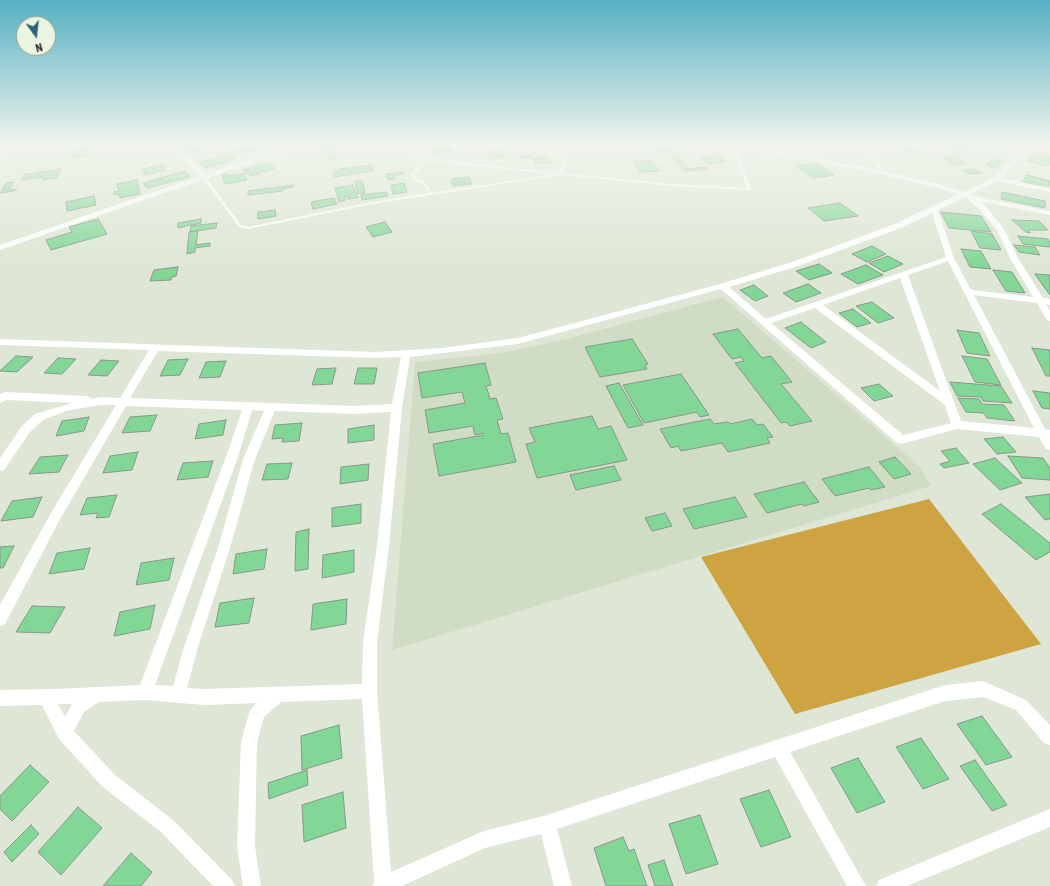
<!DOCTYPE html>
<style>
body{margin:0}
#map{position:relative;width:1050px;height:886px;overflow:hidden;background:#dee7d5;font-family:"Roboto Condensed",sans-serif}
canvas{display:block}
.north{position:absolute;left:16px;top:16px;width:40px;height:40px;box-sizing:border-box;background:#ebf5e2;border:1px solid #99a192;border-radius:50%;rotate:165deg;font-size:11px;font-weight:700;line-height:16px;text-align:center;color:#1e221b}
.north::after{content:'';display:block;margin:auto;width:14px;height:18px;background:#2e607e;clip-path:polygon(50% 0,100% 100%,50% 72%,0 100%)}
</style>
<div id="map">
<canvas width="1050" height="886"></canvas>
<div class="north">N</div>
</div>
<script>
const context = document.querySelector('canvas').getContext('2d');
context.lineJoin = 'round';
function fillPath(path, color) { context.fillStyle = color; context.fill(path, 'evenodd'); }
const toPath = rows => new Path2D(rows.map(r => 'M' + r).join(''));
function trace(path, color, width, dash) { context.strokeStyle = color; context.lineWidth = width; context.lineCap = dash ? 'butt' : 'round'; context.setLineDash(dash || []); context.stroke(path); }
fillPath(toPath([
 [723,297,920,467,931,486,392,650,415,362,503,353,566,339]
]), '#d0dcc4');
fillPath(toPath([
 [929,499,1041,644,795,714,701,557]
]), '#cea341');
const building = toPath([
 [89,144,86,156,73,158,76,146,89,144],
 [183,144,204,144,206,149,186,153,183,144],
 [336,144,337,148,319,150,318,145,336,144],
 [449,144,452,152,439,153,433,153,430,145,449,144],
 [895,144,909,144,920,152,908,153,895,144],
 [981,144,1003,144,991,150,979,145,981,144],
 [259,145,261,150,235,154,234,149,259,145],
 [669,145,675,151,656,153,651,147,669,145],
 [962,145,968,149,963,149,965,151,957,151,946,146,962,145],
 [332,151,336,158,330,159,326,152,332,151],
 [500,151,503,157,489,159,487,152,500,151],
 [1039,153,1050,157,1050,164,1045,166,1027,160,1039,153],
 [230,154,236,159,205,168,199,162,230,154],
 [531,155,533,158,548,157,551,162,535,164,532,158,521,159,520,157,531,155],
 [719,155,726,161,707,164,701,158,719,155],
 [678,156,689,169,707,167,709,169,685,171,672,157,678,156],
 [954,156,967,164,956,165,943,158,954,156],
 [993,159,1003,162,996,168,986,165,993,159],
 [633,160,636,160,637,162,652,160,659,171,641,172,633,160],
 [268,162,275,168,251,176,243,170,268,162],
 [817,163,835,175,813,178,796,166,817,163],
 [163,165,165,170,145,175,143,169,163,165],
 [371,165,373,171,334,177,333,172,340,171,339,169,371,165],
 [61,169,57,178,42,180,43,177,37,178,40,172,61,169],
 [974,169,981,173,969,174,962,170,974,169],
 [185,171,190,177,147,188,143,183,185,171],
 [403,172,403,174,394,175,395,179,388,180,386,174,403,172],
 [39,173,36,178,21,180,25,174,39,173],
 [245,173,247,180,225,184,222,175,227,174,228,176,245,173],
 [1026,175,1050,181,1048,188,1023,182,1026,175],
 [469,177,472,184,453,186,451,179,469,177],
 [137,180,140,194,120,198,119,194,114,195,114,192,119,191,117,184,137,180],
 [362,180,365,193,358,194,355,181,362,180],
 [14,182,9,190,17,189,15,191,0,193,6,183,14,182],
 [404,183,407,192,393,194,391,185,404,183],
 [292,185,293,187,283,189,283,191,248,195,248,191,292,185],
 [353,185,358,198,348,199,347,196,344,197,346,200,339,202,335,188,353,185],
 [386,192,388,196,362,200,361,195,386,192],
 [1002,192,1045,201,1045,208,1001,199,1002,192],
 [94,196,96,205,67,211,66,202,94,196],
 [334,198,337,204,313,209,311,202,334,198],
 [840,203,858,216,824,221,808,208,840,203],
 [275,210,276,216,258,219,258,212,275,210],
 [941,212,981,216,991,232,949,228,941,212],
 [98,219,107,234,51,250,46,240,72,232,69,227,98,219],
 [201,219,201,223,178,228,178,223,201,219],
 [1012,220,1039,221,1048,230,1028,230,1031,233,1026,232,1012,220],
 [385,222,392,232,373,237,366,227,385,222],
 [217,223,216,228,190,232,191,226,217,223],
 [198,231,196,245,210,243,210,246,195,248,195,252,187,254,189,232,198,231],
 [971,231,992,234,1001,250,980,248,971,231],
 [1018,236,1048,239,1050,242,1050,247,1023,244,1018,236],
 [1014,245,1035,247,1040,255,1019,252,1014,245],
 [872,246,886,254,867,262,852,254,872,246],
 [961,249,981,251,991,269,970,267,961,249],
 [888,256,903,264,884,272,869,263,888,256],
 [819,264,832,273,809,280,796,271,819,264],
 [866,265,883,275,858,284,841,274,866,265],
 [178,267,176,276,172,277,171,280,150,281,154,270,178,267],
 [993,270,1012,272,1025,293,1006,291,993,270],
 [1035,274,1050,275,1050,294,1049,294,1035,274],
 [808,284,821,293,796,302,783,293,808,284],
 [754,285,768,296,755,301,740,290,754,285],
 [872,302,894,318,878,323,856,306,872,302],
 [853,309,871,323,857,327,839,313,853,309],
 [801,322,826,342,811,348,785,328,801,322],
 [738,329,762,358,771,356,792,382,781,384,812,421,790,426,786,422,781,423,735,363,744,361,741,357,732,359,713,334,738,329],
 [957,330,979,333,990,356,967,353,957,330],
 [632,339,648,364,645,365,647,369,600,377,585,347,632,339],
 [1032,348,1050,350,1050,376,1046,376,1032,348],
 [16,356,33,357,17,372,0,371,16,356],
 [962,356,987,359,1001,385,975,382,962,356],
 [58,358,76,359,62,374,44,373,58,358],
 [188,359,180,375,160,376,168,360,188,359],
 [101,360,119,361,107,376,88,375,101,360],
 [226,361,220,377,199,378,206,362,226,361],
 [485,363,491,385,486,386,490,399,496,398,503,419,497,420,501,434,508,433,516,462,439,476,433,444,484,435,483,433,475,435,473,426,429,433,425,410,465,403,462,392,422,398,418,373,485,363],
 [336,368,332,384,312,385,317,369,336,368],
 [358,368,377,368,374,384,354,384,358,368],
 [681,374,709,415,700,417,697,412,644,423,623,385,681,374],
 [950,382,1001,386,1012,403,983,401,981,397,957,396,950,382],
 [619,383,643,425,628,428,606,386,619,383],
 [879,384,893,396,874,401,861,388,879,384],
 [1033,391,1050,393,1050,409,1042,408,1033,391],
 [958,398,979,399,982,404,1004,405,1015,421,987,418,984,413,966,412,958,398],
 [157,415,150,431,122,433,130,417,157,415],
 [592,416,598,429,611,426,627,460,537,478,526,444,535,442,529,428,592,416],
 [89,417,84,431,56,436,62,421,89,417],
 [710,419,714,424,728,422,730,424,752,419,757,425,763,424,773,437,767,438,770,443,728,452,722,443,681,451,678,446,671,448,660,429,710,419],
 [226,420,223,435,195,439,199,424,226,420],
 [302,423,299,441,282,442,283,438,272,439,275,425,302,423],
 [374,425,374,440,348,443,348,429,374,425],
 [1003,437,1016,452,997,454,984,439,1003,437],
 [956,448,969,463,944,468,940,464,950,461,941,451,956,448],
 [138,452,132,470,103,473,110,456,138,452],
 [68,455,59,472,29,474,40,457,68,455],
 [1008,456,1043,458,1050,468,1050,480,1022,478,1008,456],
 [895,457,911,474,894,479,879,462,895,457],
 [995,458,1022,483,1000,490,973,464,995,458],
 [213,461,208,477,177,480,183,463,213,461],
 [292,463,288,479,262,480,267,464,292,463],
 [369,464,368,480,340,484,341,467,369,464],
 [614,466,621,480,576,490,570,475,614,466],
 [869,467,885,487,871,490,869,488,835,496,822,479,869,467],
 [804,482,819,502,804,506,802,504,767,513,754,494,804,482],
 [1050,494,1050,519,1045,520,1025,497,1050,494],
 [117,495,109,517,96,518,98,513,80,515,87,498,117,495],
 [42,497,33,517,1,521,12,501,42,497],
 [735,497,747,517,694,529,683,509,735,497],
 [361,504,361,523,332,527,332,508,361,504],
 [1001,504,1050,543,1050,552,1036,560,982,514,1001,504],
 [665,513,672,526,652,531,645,518,665,513],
 [309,529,308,569,295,571,296,532,309,529],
 [14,546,3,568,0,568,0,547,14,546],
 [90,548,84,569,49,574,57,553,90,548],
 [267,549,264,569,233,574,236,554,267,549],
 [354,550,354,572,322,578,323,555,354,550],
 [174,558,169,580,136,585,141,563,174,558],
 [254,598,249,623,215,627,220,603,254,598],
 [347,599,346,624,311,630,313,604,347,599],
 [155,605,150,629,114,636,120,612,155,605],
 [32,606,65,607,50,633,16,632,32,606],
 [982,716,1012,757,986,765,957,724,982,716],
 [339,725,342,758,302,770,301,736,339,725],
 [921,738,949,779,923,789,896,747,921,738],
 [858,758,885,802,857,813,831,768,858,758],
 [975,760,1007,805,992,811,960,766,975,760],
 [30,765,49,782,12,821,0,809,0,796,30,765],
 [307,770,308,785,269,799,268,783,307,770],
 [769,790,791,837,761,847,740,799,769,790],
 [343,792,346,828,304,842,302,805,343,792],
 [78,807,102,828,61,875,38,852,78,807],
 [700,815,718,864,686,874,669,824,700,815],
 [31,825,39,834,12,862,4,852,31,825],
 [623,837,629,851,634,849,647,886,606,886,594,848,623,837],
 [131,853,152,872,141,886,103,886,131,853],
 [664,860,673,886,655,886,648,865,664,860]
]);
fillPath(building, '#82d796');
trace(building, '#87978a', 1);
fillPath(toPath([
 [385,144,391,144,401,147,433,159,558,173,561,166,562,161,555,144,558,144,566,161,565,166,561,173,673,184,747,188,735,156,734,147,736,146,738,147,739,156,751,189,749,190,673,186,560,175,372,204,248,229,239,227,202,177,205,176,241,225,248,227,372,202,429,193,423,184,414,180,410,174,427,159,385,144],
 [430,160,463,165,553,174,432,193,425,182,416,178,414,174,430,160],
 [856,144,859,144,878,162,883,169,881,173,878,172,879,169,876,164,856,144],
 [918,144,924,149,924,151,922,151,914,144,918,144]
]), '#fff');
fillPath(toPath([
 [0,144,5,144,3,151,0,153,0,144],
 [175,144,181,144,188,155,205,174,296,144,306,144,0,250,0,245,200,176,183,157,175,144],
 [723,144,738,144,880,170,938,184,964,192,994,178,1011,162,1025,144,1032,144,1015,164,1001,178,1050,188,1050,192,997,181,970,194,986,199,1050,211,1050,215,979,201,984,204,1004,229,1018,258,1043,298,1050,299,1050,305,1046,304,1050,311,1050,321,1047,320,1037,303,974,295,1045,429,1050,430,1050,450,1046,449,1039,437,957,429,901,444,897,443,721,289,518,344,410,357,402,408,389,546,377,642,377,691,391,872,484,831,547,815,945,685,983,681,1026,700,1050,725,1050,745,1044,743,1016,710,983,697,945,701,790,752,866,886,847,886,775,757,557,829,572,886,554,886,541,834,485,848,402,886,372,886,374,882,362,699,281,702,264,717,257,742,255,846,261,886,243,886,237,846,241,742,249,713,252,708,257,703,204,705,145,700,99,702,84,712,74,731,115,775,173,820,232,880,235,886,213,886,161,832,103,787,59,739,42,705,0,706,0,690,55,689,140,685,227,454,242,410,126,406,59,521,5,624,0,626,0,605,51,513,116,405,100,405,66,411,43,420,30,432,4,470,0,471,0,458,22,426,35,414,72,403,7,400,0,403,0,394,5,392,87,396,92,399,100,397,120,398,149,350,0,345,0,339,376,352,442,348,518,338,720,284,789,263,895,224,958,194,934,187,880,174,723,144],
 [965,197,968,198,969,200,978,208,997,230,1010,258,1033,297,971,290,954,258,938,210,965,197],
 [932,213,946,257,766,319,729,287,795,267,901,228,932,213],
 [948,261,1034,428,961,421,908,275,948,261],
 [900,278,940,391,823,305,900,278],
 [815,308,945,405,951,423,903,435,771,323,815,308],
 [158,351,376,358,401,357,392,404,355,406,130,398,158,351],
 [252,410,264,411,243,459,218,548,184,647,173,686,155,685,239,454,252,410],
 [275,411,355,414,391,412,377,546,363,642,362,684,204,689,187,688,198,647,230,548,255,459,275,411],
 [58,704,72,704,65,717,58,704],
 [1050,809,1050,827,907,886,876,886,879,880,1050,809]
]), '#fff');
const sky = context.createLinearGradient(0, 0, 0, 268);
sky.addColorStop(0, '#55b1c3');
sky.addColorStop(0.54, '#f0f4ec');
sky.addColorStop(1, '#f0f4ec00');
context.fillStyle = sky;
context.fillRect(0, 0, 1050, 268);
</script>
